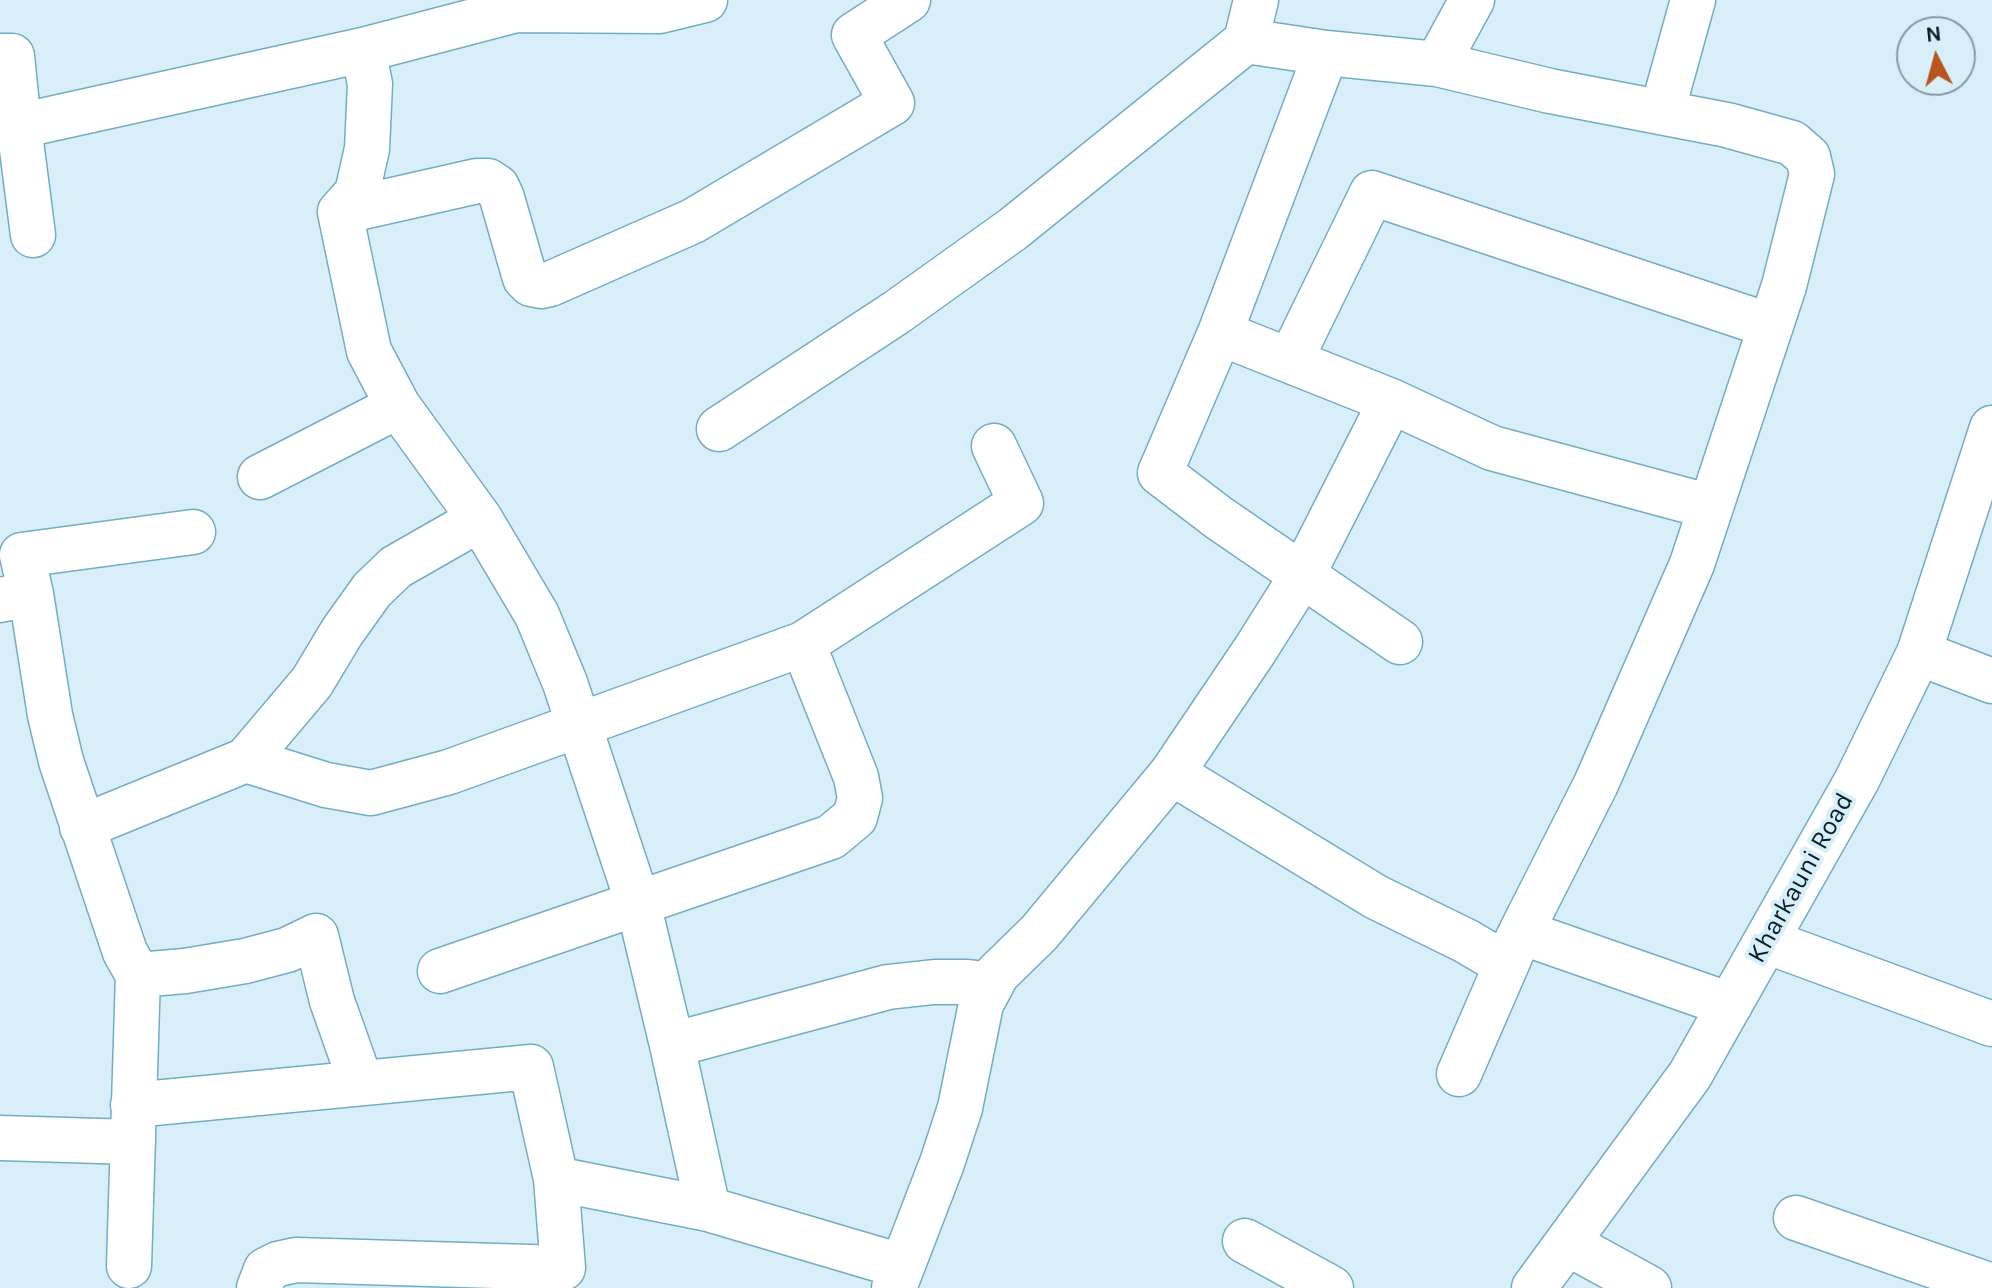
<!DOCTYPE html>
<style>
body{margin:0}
#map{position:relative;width:1992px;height:1288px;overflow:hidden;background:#d8eff9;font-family:Karla,sans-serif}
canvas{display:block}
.north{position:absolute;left:1896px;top:16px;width:80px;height:80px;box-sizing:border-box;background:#d8eff9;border:2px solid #859ca6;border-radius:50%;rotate:354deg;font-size:22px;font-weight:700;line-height:32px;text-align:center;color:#082029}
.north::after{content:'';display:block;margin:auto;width:28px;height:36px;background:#b95520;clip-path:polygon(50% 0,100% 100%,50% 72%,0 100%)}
</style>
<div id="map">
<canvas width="1992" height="1288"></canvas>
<div class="north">N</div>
</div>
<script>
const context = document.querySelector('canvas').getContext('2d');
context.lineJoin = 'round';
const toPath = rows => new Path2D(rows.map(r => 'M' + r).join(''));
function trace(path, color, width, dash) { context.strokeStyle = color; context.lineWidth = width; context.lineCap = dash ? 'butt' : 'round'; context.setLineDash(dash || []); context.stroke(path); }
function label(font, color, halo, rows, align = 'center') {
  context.font = font + ' Karla,sans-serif'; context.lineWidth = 8; context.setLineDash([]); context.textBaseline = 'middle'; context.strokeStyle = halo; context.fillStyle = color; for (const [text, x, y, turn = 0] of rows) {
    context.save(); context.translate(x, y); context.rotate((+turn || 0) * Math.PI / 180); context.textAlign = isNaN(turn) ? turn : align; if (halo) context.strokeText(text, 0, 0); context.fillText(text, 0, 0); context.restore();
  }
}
const minor = toPath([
 [1256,0,1246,41,1326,53,1437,64,1550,91,1727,125,1792,143,1808,157,1812,174,1784,286,1692,564,1596,784,1521,932,1730,1005],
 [363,50,370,84,367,149,357,193,340,212,369,351,398,406,480,519,537,615,565,683,638,903,672,1045,708,1209],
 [1326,53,1220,333,1160,473,1219,518,1400,642],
 [0,56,12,56,19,126,363,50,516,10,660,11,705,0],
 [1437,64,1472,0],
 [1662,112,1693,0],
 [19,126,33,235],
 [340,212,477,181,488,181,497,187,502,198,525,278,531,284,541,286,550,284,693,221,892,103,854,35,908,0],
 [1220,333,1391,401,1492,448,1711,507],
 [1290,361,1372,193,1771,326],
 [719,429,897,312,1013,229,1246,41],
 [260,477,398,406],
 [31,594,22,555,193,532],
 [0,600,31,594,50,715,61,761,125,952,138,975,185,971,245,961,287,950,316,936,332,1001,361,1083],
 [1919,653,1992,681],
 [246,760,326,785,371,793,449,772,803,644,1021,503,994,446],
 [1172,773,1255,650,1303,574,1391,401],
 [82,827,246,760,312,682,342,632,372,590,396,567,480,519],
 [1766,941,1992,1024],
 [440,971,831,837,855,817,860,798,856,777,803,644],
 [672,1045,888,987,934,982,968,982,991,985],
 [1459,1074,1518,938],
 [133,1105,531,1067,556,1179,708,1209,901,1266],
 [0,1138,133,1142],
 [1796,1218,1989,1285],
 [1245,1241,1331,1288],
 [1567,1243,1649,1288],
 [129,1266,138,975],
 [259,1288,266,1270,278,1264,296,1260,563,1268,556,1179],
 [894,1288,942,1163,960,1108,981,1004,997,974,1039,933,1172,773,1376,897,1466,941,1505,964],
 [1534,1288,1690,1075,1857,780,1919,653,1992,428]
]);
trace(minor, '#73adc4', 47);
trace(minor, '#fff', 44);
label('26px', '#082029', '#d8eff9', [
 ["Kharkauni Road",1801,878,-61]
]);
</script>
